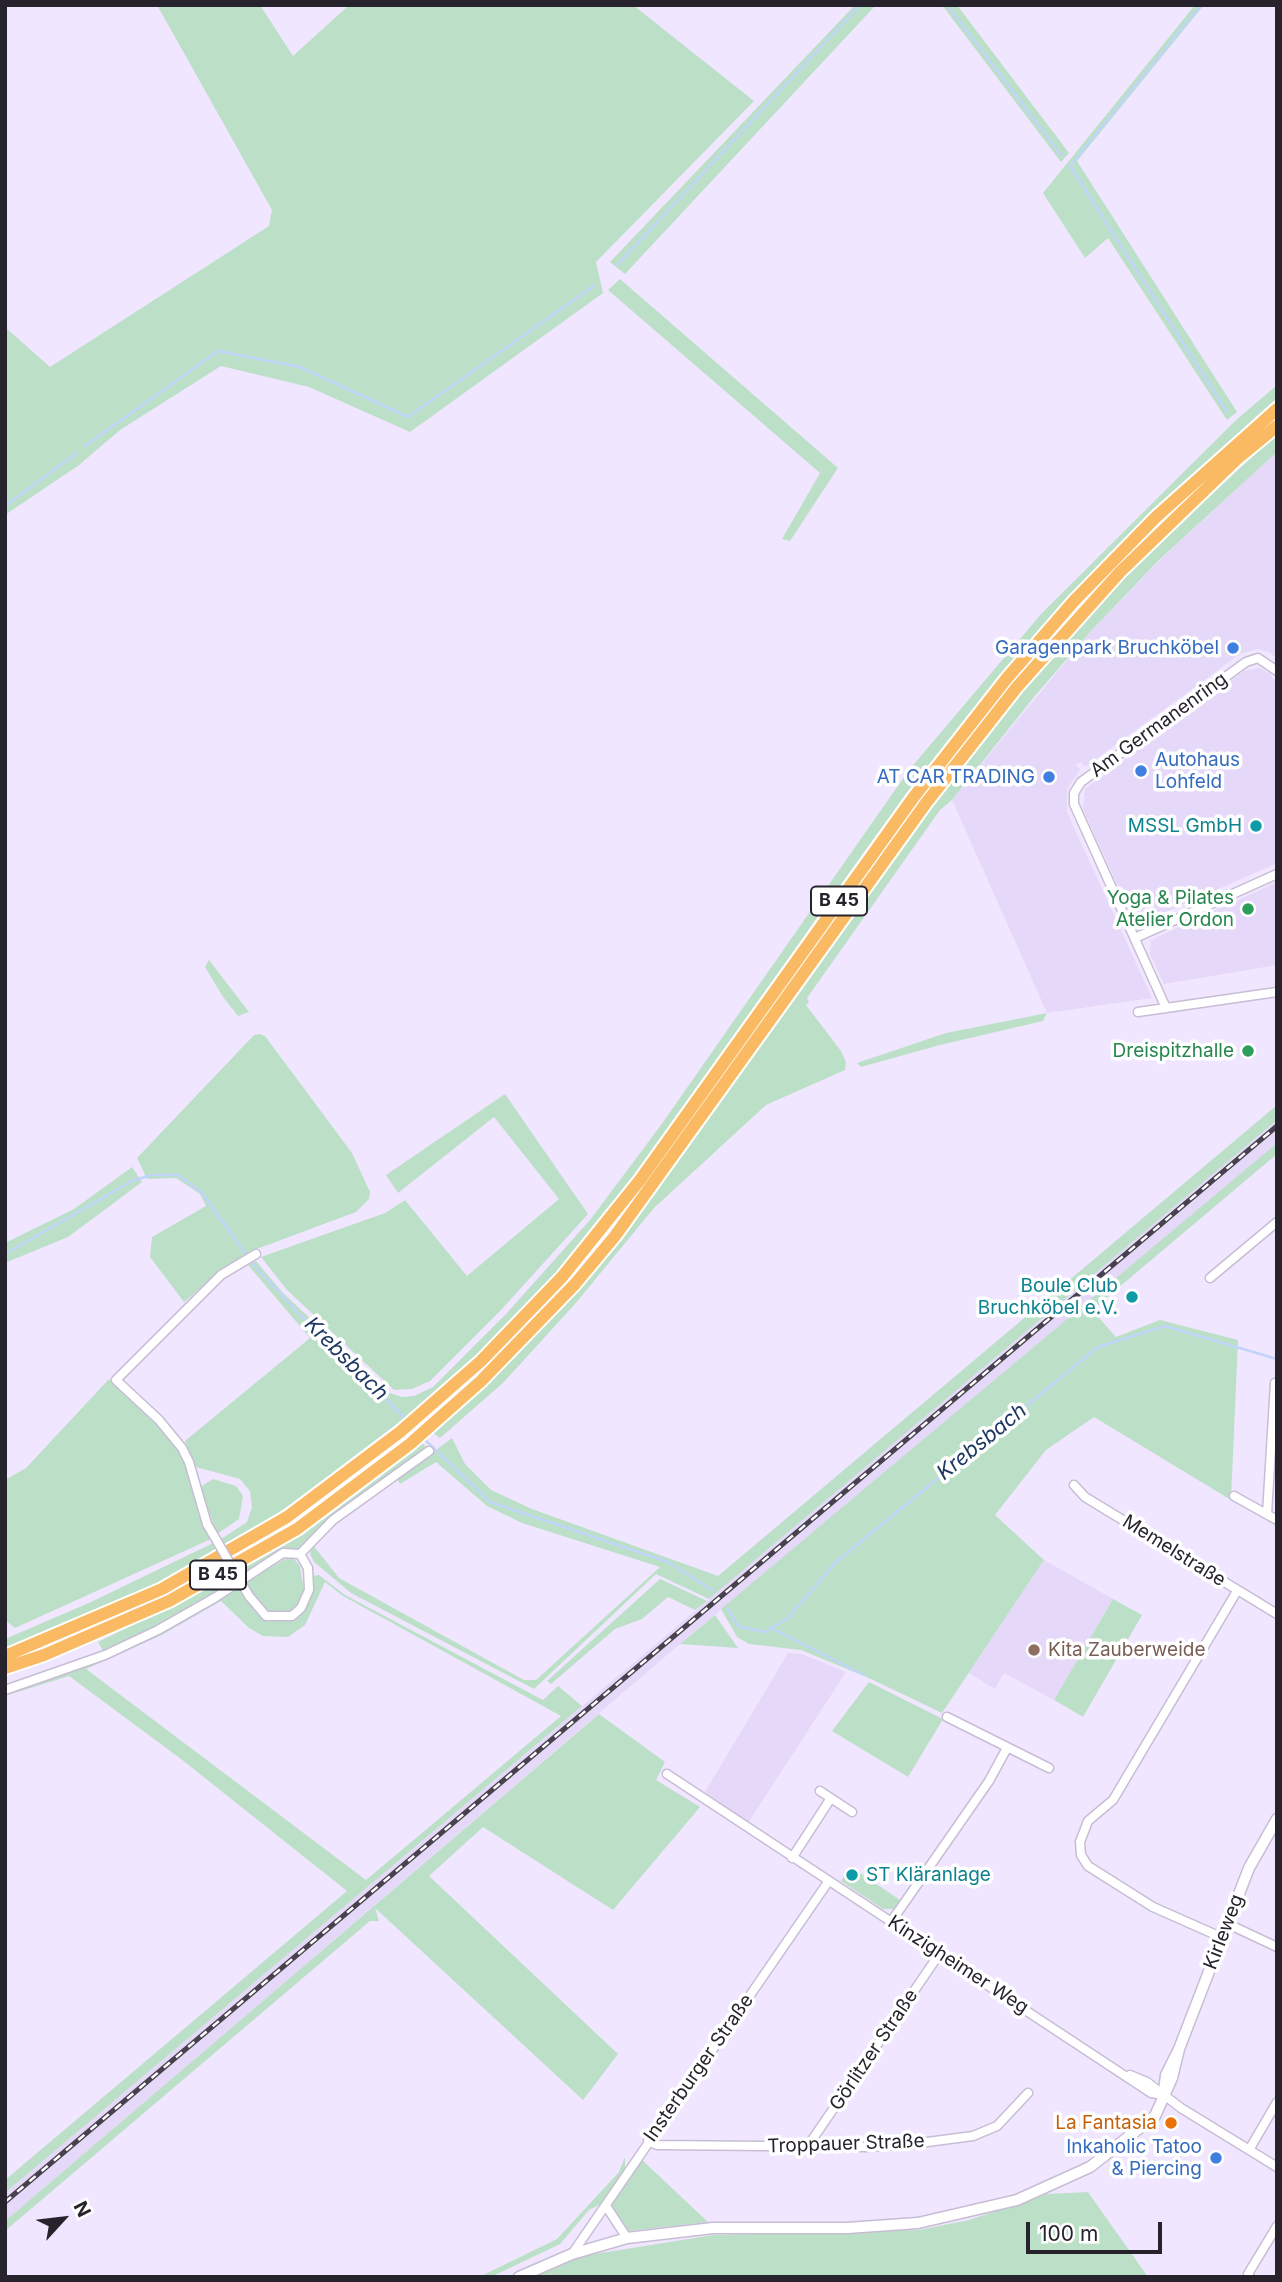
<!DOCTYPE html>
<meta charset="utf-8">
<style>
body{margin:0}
#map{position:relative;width:1282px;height:2282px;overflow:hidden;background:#f1e6ff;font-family:Inter,sans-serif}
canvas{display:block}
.frame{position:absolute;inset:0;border:7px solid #27232c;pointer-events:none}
.north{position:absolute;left:28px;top:2184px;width:70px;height:70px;-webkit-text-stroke:5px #fff;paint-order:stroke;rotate:63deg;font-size:19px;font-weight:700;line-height:28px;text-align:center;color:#27232c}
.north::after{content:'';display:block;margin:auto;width:24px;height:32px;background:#27232c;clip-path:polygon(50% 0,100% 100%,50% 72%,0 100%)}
.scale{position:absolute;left:1026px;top:2222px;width:136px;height:32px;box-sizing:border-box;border:4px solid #27232c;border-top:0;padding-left:9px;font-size:21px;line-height:24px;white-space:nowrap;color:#27232c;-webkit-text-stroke:5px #fff;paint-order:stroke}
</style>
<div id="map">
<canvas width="1282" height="2282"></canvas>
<div class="frame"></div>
<div class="north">N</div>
<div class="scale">100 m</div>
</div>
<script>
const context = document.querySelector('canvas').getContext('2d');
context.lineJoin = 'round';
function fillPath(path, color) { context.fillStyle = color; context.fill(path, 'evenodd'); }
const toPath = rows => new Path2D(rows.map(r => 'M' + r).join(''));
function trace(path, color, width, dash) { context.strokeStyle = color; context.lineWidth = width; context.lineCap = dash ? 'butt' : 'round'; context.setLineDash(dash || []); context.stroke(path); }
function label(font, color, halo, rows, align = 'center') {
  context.font = font + ' Inter,sans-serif'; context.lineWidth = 7; context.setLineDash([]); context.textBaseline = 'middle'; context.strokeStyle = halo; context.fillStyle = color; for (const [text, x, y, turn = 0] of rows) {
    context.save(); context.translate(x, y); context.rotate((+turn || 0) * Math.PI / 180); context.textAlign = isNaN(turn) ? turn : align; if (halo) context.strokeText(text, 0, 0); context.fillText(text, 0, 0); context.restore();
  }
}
fillPath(toPath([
 [1277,452,1277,658,1269,652,1257,649,1240,654,1085,767,1081,762,1076,765,1080,770,1067,789,1067,812,1152,998,1047,1013,952,800,1091,631,1160,560],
 [1260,668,1269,673,1277,683,1277,863,1139,924,1132,917,1083,809,1085,789,1244,671],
 [1277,882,1277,965,1164,984,1150,954,1151,940],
 [1277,1120,1277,1143,680,1644,5,2221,5,2193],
 [1044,1560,1113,1599,1054,1700,1004,1673,995,1689,969,1673],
 [788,1653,802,1654,846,1672,748,1823,705,1792]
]), '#e6d8f8');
fillPath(toPath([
 [157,5,260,5,293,56,349,5,633,5,754,101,596,262,603,293,410,432,309,387,221,366,120,430,79,465,5,515,5,327,50,367,269,226,272,210],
 [855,5,876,5,625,274,610,262],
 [942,5,957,5,1069,153,1061,162],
 [1195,5,1204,5,1077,161,1237,412,1227,420,1108,238,1085,258,1043,193],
 [620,279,838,468,790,541,782,539,820,473,608,290],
 [1277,385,1277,398,1152,512,1071,595,971,713,909,790,816,919,668,1134,557,1273,477,1356,418,1408,293,1503,225,1547,221,1539,247,1522,252,1507,250,1491,240,1479,196,1467,185,1441,310,1338,248,1265,256,1261,283,1293,390,1393,402,1397,414,1396,433,1387,506,1314,590,1220,661,1125,909,770,1042,613,1235,421],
 [1277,434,1277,452,1159,560,1091,631,1034,697,952,800,940,810,807,998,809,1002,806,1005,841,1051,846,1062,845,1070,766,1105,654,1208,575,1304,503,1383,440,1438,432,1432,516,1355,619,1241,686,1151,896,853,1028,685,1138,562],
 [209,960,249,1012,238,1016,223,997,205,967],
 [1047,1013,1043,1021,940,1045,861,1067,857,1063,946,1033],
 [260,1034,265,1036,352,1153,370,1192,369,1199,356,1212,254,1250,218,1273,184,1302,150,1257,152,1237,206,1206,200,1194,176,1178,147,1179,137,1158,254,1035],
 [505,1094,588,1214,501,1310,430,1381,412,1389,394,1390,287,1290,261,1257,385,1213,405,1200,467,1276,559,1199,494,1117,398,1193,386,1175],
 [1277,1105,1277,1120,709,1599,656,1574,534,1689,351,1593,314,1562,310,1554,313,1545,339,1578,524,1680,536,1680,660,1567,522,1523,487,1506,436,1462,400,1484,397,1479,452,1438,465,1464,491,1490,532,1509,718,1576],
 [1277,1143,1277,1154,1092,1310,1116,1337,1160,1320,1238,1340,1231,1500,1094,1417,1046,1450,995,1515,1044,1560,942,1713,871,1679,801,1650,749,1644,737,1637,721,1609],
 [132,1167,142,1182,68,1237,5,1263,5,1243,74,1209],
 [109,1379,172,1436,186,1463,199,1516,211,1539,15,1628,5,1620,5,1480,26,1468],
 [421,1442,428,1449,301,1550,282,1551,242,1577,239,1571,330,1513],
 [213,1479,236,1486,243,1496,239,1519,217,1534,200,1487],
 [213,1543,218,1552,158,1584,5,1648,5,1639,91,1602],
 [285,1559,294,1559,300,1566,304,1591,299,1606,290,1612,279,1614,264,1609,245,1583],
 [319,1575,345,1595,543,1700,558,1686,582,1706,5,2193,5,2180,347,1891,181,1759,69,1676,5,1696,5,1693,82,1667,161,1633,238,1587,255,1612,266,1618,292,1620,310,1601,312,1576],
 [325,1582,343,1596,561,1716,366,1880,86,1669,162,1635,221,1601,249,1628,263,1636,288,1637,305,1625],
 [232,1576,235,1581,214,1594,158,1625,103,1651,98,1642],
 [660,1579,707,1601,695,1610,668,1597,642,1619,615,1629,551,1684,547,1681],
 [1113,1599,1142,1615,1083,1717,1054,1700],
 [715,1615,738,1648,680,1644],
 [869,1682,943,1719,908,1777,832,1731],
 [599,1714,665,1762,656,1780,700,1807,613,1910,483,1827,429,1876,618,2054,583,2100,375,1908,379,1921,370,1921,5,2231,5,2221],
 [850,1866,900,1900,894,1909,883,1909,841,1881],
 [625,2157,625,2169,605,2202,589,2210,560,2244,491,2277,479,2277,557,2239,619,2172],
 [640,2158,708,2222,629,2231,610,2204],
 [1088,2192,1148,2277,534,2277,582,2256,713,2235,919,2230,969,2220,1046,2194]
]), '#bce0c7');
trace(toPath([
 [947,5,1062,156],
 [1201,5,1070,166,1227,412],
 [617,265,860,5],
 [85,446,218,351,300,367,408,417,595,285],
 [5,506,77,453],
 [5,1254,132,1181,151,1175,178,1175,202,1193,253,1264,303,1318,407,1420],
 [423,1438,490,1502,668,1562,712,1590],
 [728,1609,738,1626,764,1632,788,1618,836,1562,1098,1347,1165,1326,1277,1359],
 [771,1628,864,1675]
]), '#c0d5f9', 2.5);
const minor = toPath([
 [1135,938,1277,874],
 [1166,1008,1074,804,1074,793,1081,782,1246,662,1258,658,1277,671],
 [1138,1012,1277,992],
 [1210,1278,1277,1222],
 [1074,1485,1085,1497,1277,1614],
 [1234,1496,1277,1520],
 [1267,1514,1275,1383],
 [207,1524,189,1462,182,1448,159,1420,116,1380,221,1275,256,1254],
 [300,1554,333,1520,429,1451],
 [249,1596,266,1616,292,1616,301,1608,309,1590,308,1568,300,1554],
 [5,1690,105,1655,158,1630,216,1597,283,1553,300,1554],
 [947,1717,1049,1768],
 [667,1774,1151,2093,1164,2095],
 [820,1791,852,1812],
 [792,1858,831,1798],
 [891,1922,989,1781,1007,1748],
 [1228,1924,1277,1947],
 [1223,1938,1153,1907,1088,1866,1081,1855,1080,1842,1088,1821,1113,1800,1237,1591],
 [1130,2075,1147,2082,1181,2108,1277,2167],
 [648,2141,657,2145,869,2147,912,2144,973,2136,997,2126,1028,2093],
 [811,2147,812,2140,940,1953],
 [1249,2150,1277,2102],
 [606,2206,627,2238],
 [572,2254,828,1882],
 [1250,2277,1248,2274,1277,2226]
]);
const tertiary = toPath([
 [1164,2091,1166,2075,1179,2049,1249,1868,1277,1819],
 [519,2277,572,2254,627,2238,713,2228,847,2228,918,2223,1017,2200,1090,2167,1155,2116,1172,2078,1179,2049]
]);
const trunk = toPath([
 [5,1656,162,1589,287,1517,400,1432,481,1361,562,1277,640,1180,913,798,1007,678,1074,601,1156,517,1277,409],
 [5,1668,44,1655,169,1601,297,1529,410,1444,481,1381,575,1284,615,1236,926,803,1017,687,1120,572,1238,458,1277,426]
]);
trace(minor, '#c7bdd4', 11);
trace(tertiary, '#c7bdd4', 13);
trace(trunk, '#fff', 16);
trace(minor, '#fff', 8);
trace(tertiary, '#fff', 10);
trace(trunk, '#faba64', 12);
const rail = toPath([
 [5,2202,1277,1126]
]);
trace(rail, '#47424e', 5);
trace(rail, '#fff', 2.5, [8]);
const minorBridge = toPath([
 [207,1524,249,1596]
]);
trace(minorBridge, '#c7bdd4', 11, []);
trace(minorBridge, '#fff', 8);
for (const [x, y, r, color] of [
 [1233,648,7,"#3f7fe0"],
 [1141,771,7,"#3f7fe0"],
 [1049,777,7,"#3f7fe0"],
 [1256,826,7,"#0f9aa8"],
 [1248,909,7,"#2e9e5b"],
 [1248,1051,7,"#2e9e5b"],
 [1132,1297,7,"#0f9aa8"],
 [1034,1650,7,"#8d6e63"],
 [852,1875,7,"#0f9aa8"],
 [1171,2123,7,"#e8710a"],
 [1216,2158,7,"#3f7fe0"]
]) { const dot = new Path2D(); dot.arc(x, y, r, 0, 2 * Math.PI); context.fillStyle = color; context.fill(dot); trace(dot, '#fff', 2.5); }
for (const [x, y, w] of [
 [839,901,56],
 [218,1575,56]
]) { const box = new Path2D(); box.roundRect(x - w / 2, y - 14.5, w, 29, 5); context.fillStyle = '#fff'; context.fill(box); trace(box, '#27232c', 2); }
label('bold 18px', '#27232c', null, [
 ["B 45",839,901],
 ["B 45",218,1575]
]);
label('19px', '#366cbe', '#fff', [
 ["Garagenpark Bruchköbel",1219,648],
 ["Autohaus",1155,760,"left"],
 ["Lohfeld",1155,782,"left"],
 ["AT CAR TRADING",1035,777],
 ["Inkaholic Tatoo",1202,2147],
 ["& Piercing",1202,2169]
], 'right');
label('19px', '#27232c', '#fff', [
 ["Am Germanenring",1159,725,-36],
 ["Memelstraße",1174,1551,32],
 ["Kirleweg",1224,1932,-69],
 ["Kinzigheimer Weg",958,1965,33],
 ["Görlitzer Straße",874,2050,-56],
 ["Insterburger Straße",699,2068,-55],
 ["Troppauer Straße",846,2144,-2]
]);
label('19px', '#0d838f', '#fff', [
 ["MSSL GmbH",1242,826],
 ["Boule Club",1118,1286],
 ["Bruchköbel e.V.",1118,1308],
 ["ST Kläranlage",866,1875,"left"]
], 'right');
label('19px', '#27864d', '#fff', [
 ["Yoga & Pilates",1234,898],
 ["Atelier Ordon",1234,920],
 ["Dreispitzhalle",1234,1051]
], 'right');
label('19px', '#785e54', '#fff', [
 ["Kita Zauberweide",1048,1650]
], 'left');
label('19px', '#c56008', '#fff', [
 ["La Fantasia",1157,2123]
], 'right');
label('italic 21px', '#1d3763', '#fff', [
 ["Krebsbach",346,1359,45],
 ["Krebsbach",982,1442,-39]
]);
</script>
